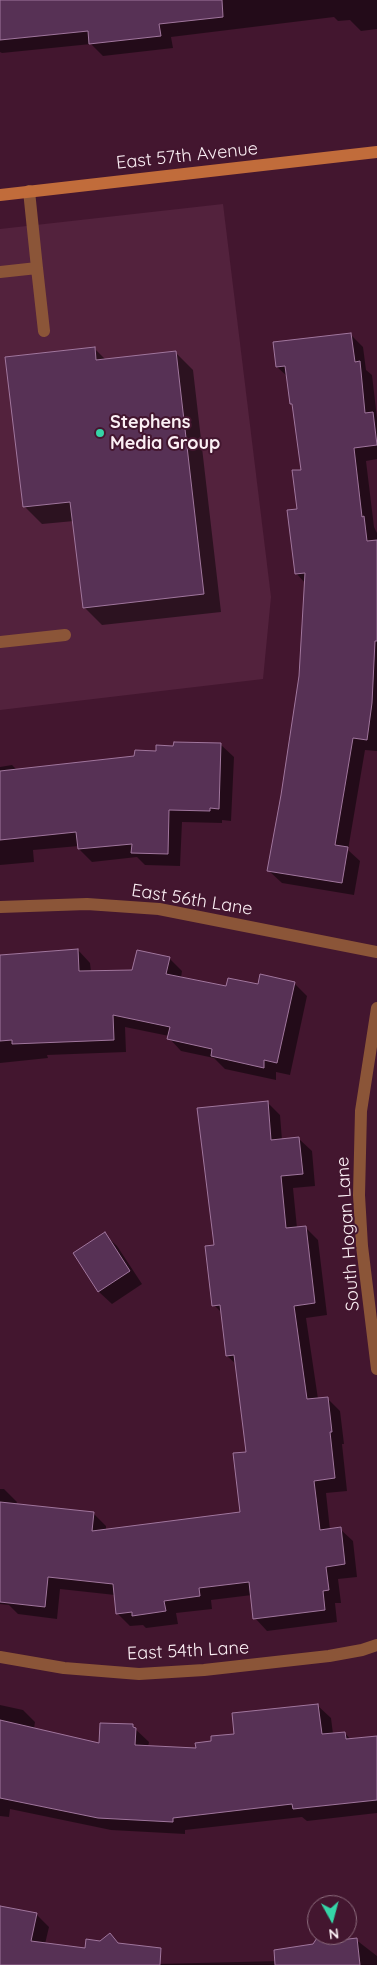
<!DOCTYPE html>
<style>
body{margin:0}
#map{position:relative;width:377px;height:1965px;overflow:hidden;background:#43162f;font-family:Quicksand,sans-serif}
canvas{display:block}
.north{position:absolute;left:307px;top:1895px;width:50px;height:50px;box-sizing:border-box;background:#43162f;border:1px solid #8d6d7e;border-radius:50%;rotate:173deg;font-size:14px;font-weight:700;line-height:20px;text-align:center;color:#fbeff4}
.north::after{content:'';display:block;margin:auto;width:18px;height:22px;background:#35d4a7;clip-path:polygon(50% 0,100% 100%,50% 72%,0 100%)}
</style>
<div id="map">
<canvas width="377" height="1965"></canvas>
<div class="north">N</div>
</div>
<script>
const context = document.querySelector('canvas').getContext('2d');
context.lineJoin = 'round';
function fillPath(path, color) { context.fillStyle = color; context.fill(path, 'evenodd'); }
const toPath = rows => new Path2D(rows.map(r => 'M' + r).join(''));
function trace(path, color, width, dash) { context.strokeStyle = color; context.lineWidth = width; context.lineCap = dash ? 'butt' : 'round'; context.setLineDash(dash || []); context.stroke(path); }
function label(font, color, halo, rows, align = 'center') {
  context.font = font + ' Quicksand,sans-serif'; context.lineWidth = 4; context.setLineDash([]); context.textBaseline = 'middle'; context.strokeStyle = halo; context.fillStyle = color; for (const [text, x, y, turn = 0] of rows) {
    context.save(); context.translate(x, y); context.rotate((+turn || 0) * Math.PI / 180); context.textAlign = isNaN(turn) ? turn : align; if (halo) context.strokeText(text, 0, 0); context.fillText(text, 0, 0); context.restore();
  }
}
fillPath(toPath([
 [223,204,271,597,263,679,0,710,0,229]
]), '#53223d');
fillPath(toPath([
 [0,0,377,0,377,29,361,31,350,20,338,21,334,17,171,37,173,48,103,56,91,44,2,53,0,52],
 [350,334,363,347,366,370,372,375,377,418,377,459,366,461,374,527,377,533,377,751,365,750,348,850,360,861,354,895,282,883,269,871,283,796,300,676,305,583,296,573,298,510,302,471,294,407,291,404,288,377,277,367,275,343],
 [94,348,106,360,175,352,193,370,221,612,102,625,84,607,74,521,42,524,24,506],
 [221,745,234,757,231,821,222,820,222,823,182,822,180,866,145,865,137,857,92,862,79,849,79,846,33,850,34,862,0,865,0,767,12,765,17,770,136,757,157,752],
 [78,950,90,963,91,972,133,971,169,958,182,971,181,978,227,987,294,983,307,996,290,1075,276,1072,276,1080,225,1069,214,1058,181,1051,169,1038,169,1036,125,1027,126,1052,47,1055,48,1058,0,1063,0,957],
 [267,1102,280,1115,282,1140,299,1139,312,1151,315,1186,293,1188,297,1228,306,1228,318,1240,327,1315,306,1318,318,1399,327,1398,340,1411,344,1444,342,1444,347,1491,326,1493,330,1530,340,1529,353,1541,357,1577,338,1579,341,1603,335,1603,337,1622,267,1631,255,1618,252,1595,211,1600,212,1609,176,1613,178,1624,146,1628,143,1625,130,1626,118,1614,115,1595,60,1589,57,1619,18,1614,9,1605,0,1604,0,1489,4,1489,17,1502,16,1505,94,1514,106,1526,106,1530,242,1513,247,1453,237,1365,227,1356,223,1314,214,1305,215,1246],
 [104,1234,117,1246,142,1284,112,1304,99,1292,75,1254],
 [0,1705,23,1710,35,1722,34,1729,100,1744,132,1726,149,1742,148,1747,197,1749,213,1742,318,1706,331,1718,333,1734,345,1733,351,1740,377,1737,377,1813,307,1821,302,1817,185,1830,185,1834,111,1830,10,1809,9,1817,0,1816],
 [0,1907,36,1914,49,1927,45,1944,86,1950,110,1935,120,1945,155,1964,281,1961,314,1945,320,1935,322,1935,331,1943,355,1939,377,1956,377,1965,0,1965]
]), '#0007');
const building = toPath([
 [0,0,222,0,223,17,159,24,161,36,89,44,88,31,0,40,0,0],
 [351,333,355,362,360,361,365,413,373,412,377,445,354,448,362,517,364,516,367,541,377,540,377,641,375,641,372,703,367,740,353,738,335,845,348,847,342,883,267,871,281,795,299,676,305,573,295,574,287,510,297,509,292,470,301,470,292,404,290,404,285,366,276,367,273,342,351,333],
 [95,347,96,360,176,351,204,594,83,608,70,502,23,507,5,357,95,347],
 [174,742,221,743,219,809,210,808,210,811,169,810,168,854,131,853,132,844,78,849,76,832,0,840,0,771,134,756,135,750,156,751,156,745,173,746,174,742],
 [78,949,79,971,132,970,137,950,170,957,166,974,226,986,228,978,258,984,260,974,295,982,277,1063,264,1060,264,1068,211,1056,212,1049,167,1039,170,1027,113,1015,114,1040,12,1044,12,1040,0,1041,0,955,78,949],
 [268,1101,271,1140,299,1137,303,1174,281,1176,286,1228,306,1226,315,1303,294,1306,307,1399,328,1397,332,1432,330,1432,335,1478,314,1481,320,1530,341,1527,345,1564,326,1567,329,1590,323,1591,325,1610,253,1619,249,1582,199,1588,200,1596,164,1601,166,1611,132,1616,132,1612,116,1614,113,1584,48,1577,45,1607,0,1602,0,1502,94,1512,92,1531,240,1512,233,1453,246,1452,234,1355,226,1356,220,1305,212,1306,205,1246,214,1245,197,1108,268,1101],
 [105,1232,130,1271,98,1292,73,1253,105,1232],
 [318,1704,322,1734,345,1732,346,1739,377,1736,377,1800,293,1809,292,1804,173,1818,173,1822,98,1818,0,1798,0,1720,99,1743,100,1723,133,1724,133,1727,136,1728,135,1745,196,1748,195,1743,211,1741,211,1736,234,1734,232,1713,318,1704],
 [0,1906,37,1913,31,1941,85,1948,86,1939,100,1941,110,1933,118,1943,161,1948,160,1965,0,1965,0,1906],
 [319,1935,324,1935,332,1941,357,1938,360,1965,275,1965,274,1950,313,1944,319,1935]
]);
fillPath(building, '#573155');
trace(building, '#a0769d', 1);
trace(toPath([
 [37,268,44,331],
 [0,272,37,268,29,191],
 [0,642,65,635]
]), '#8b5538', 12);
trace(toPath([
 [0,907,87,904,159,909,377,952],
 [377,1008,361,1111,359,1195,362,1246,377,1369],
 [0,1657,64,1668,139,1674,204,1670,329,1656,362,1650,377,1645]
]), '#8b5538', 12);
trace(toPath([
 [0,195,377,152]
]), '#c16c3b', 12);
for (const [x, y, r, color] of [
 [100,433,5,"#35d4a7"]
]) { const dot = new Path2D(); dot.arc(x, y, r, 0, 2 * Math.PI); context.fillStyle = color; context.fill(dot); trace(dot, '#43162f', 2); }
label('18px', '#fbeff4', '#43162f', [
 ["East 57th Avenue",187,156,-6],
 ["East 56th Lane",192,900,9],
 ["South Hogan Lane",348,1234,-94],
 ["East 54th Lane",188,1651,-3]
]);
label('bold 18px', '#fbeff4', '#43162f', [
 ["Stephens",110,423],
 ["Media Group",110,444]
], 'left');
</script>
